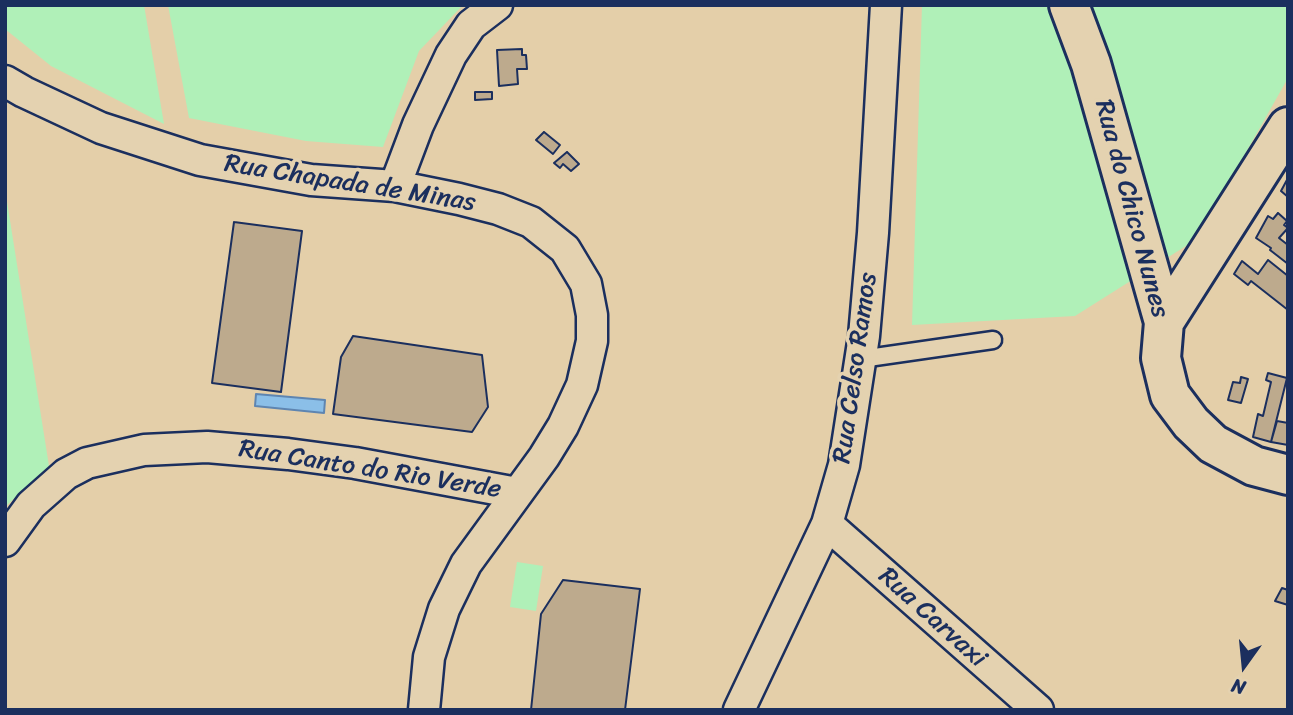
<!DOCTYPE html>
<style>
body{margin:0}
#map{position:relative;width:1293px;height:715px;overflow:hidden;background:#e4cfa9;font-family:Sriracha,sans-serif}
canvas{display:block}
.frame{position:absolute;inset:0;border:7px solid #1b2f5e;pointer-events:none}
.north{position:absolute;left:1209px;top:631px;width:70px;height:70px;-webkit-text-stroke:5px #e4d2b0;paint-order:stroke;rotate:195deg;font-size:19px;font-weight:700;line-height:28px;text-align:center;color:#1b2f5e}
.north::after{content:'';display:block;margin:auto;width:24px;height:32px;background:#1b2f5e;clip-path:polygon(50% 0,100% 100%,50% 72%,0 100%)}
</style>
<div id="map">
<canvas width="1293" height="715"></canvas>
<div class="frame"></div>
<div class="north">N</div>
</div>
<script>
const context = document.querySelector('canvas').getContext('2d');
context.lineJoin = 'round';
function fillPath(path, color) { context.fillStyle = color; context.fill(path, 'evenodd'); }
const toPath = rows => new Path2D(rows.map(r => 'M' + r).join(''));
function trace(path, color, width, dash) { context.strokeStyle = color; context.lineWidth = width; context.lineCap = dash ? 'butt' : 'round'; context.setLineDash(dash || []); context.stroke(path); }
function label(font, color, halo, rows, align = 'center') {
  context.font = font + ' Sriracha,sans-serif'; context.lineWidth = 7; context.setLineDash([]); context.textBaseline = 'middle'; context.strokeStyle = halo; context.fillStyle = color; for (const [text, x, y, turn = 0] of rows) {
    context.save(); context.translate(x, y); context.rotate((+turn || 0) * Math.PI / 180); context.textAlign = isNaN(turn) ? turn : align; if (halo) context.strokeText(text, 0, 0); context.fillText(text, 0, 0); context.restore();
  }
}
fillPath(toPath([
 [5,5,144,5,164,124,51,66,5,29],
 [168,5,463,5,419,51,383,147,306,141,189,118],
 [922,5,1288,5,1288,78,1197,239,1075,316,912,325],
 [5,189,49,466,5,507],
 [517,562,543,566,536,611,510,607]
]), '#b0f0b8');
const water = toPath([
 [256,394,325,400,324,413,255,406,256,394]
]);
fillPath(water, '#8bbfe8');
trace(water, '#5e85b1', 2);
const building = toPath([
 [522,49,522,55,526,55,527,69,517,69,518,84,499,86,497,50,522,49],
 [475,92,492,92,492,99,475,100,475,92],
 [544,132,560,145,553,154,536,140,544,132],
 [567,152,579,164,571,171,563,164,560,168,554,163,567,152],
 [1288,178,1288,197,1281,191,1288,178],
 [1278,213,1287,221,1284,225,1288,228,1279,238,1288,245,1288,264,1270,250,1271,248,1256,238,1268,216,1273,219,1278,213],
 [234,222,302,231,281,392,212,383,234,222],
 [1268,260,1288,276,1288,310,1251,281,1248,285,1234,274,1242,261,1258,274,1268,260],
 [353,336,482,355,488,407,472,432,333,414,341,357,353,336],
 [1268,373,1287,378,1271,442,1253,437,1258,414,1263,416,1271,382,1266,380,1268,373],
 [1241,377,1248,379,1241,403,1228,400,1233,382,1240,383,1241,377],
 [1277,421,1288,423,1288,445,1271,442,1277,421],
 [563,580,640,589,625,710,531,710,541,614,563,580],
 [1282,588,1288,590,1288,605,1275,601,1282,588]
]);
fillPath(building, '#bdaa8d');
trace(building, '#1b2f5e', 2);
const service = toPath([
 [861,359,993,340]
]);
const minor = toPath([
 [5,81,24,92,101,128,200,160,311,180,395,186,459,199,498,209,531,222,565,249,586,284,592,315,592,341,582,385,563,426,544,457,466,564,444,609,429,657,424,710],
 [395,186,418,125,451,55,471,25,497,5],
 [827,524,1038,710],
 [5,541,31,505,66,474,87,463,144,450,207,447,288,454,355,463,517,493],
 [739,710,827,524,844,465,864,336,873,233,886,5]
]);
const tertiary = toPath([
 [1069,5,1091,64,1164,322,1161,358,1170,395,1191,423,1213,444,1254,466,1288,475],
 [1164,322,1288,127]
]);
trace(service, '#1b2f5e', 21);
trace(minor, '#1b2f5e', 35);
trace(tertiary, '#1b2f5e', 44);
trace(service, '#e4d2b0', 16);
trace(minor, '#e4d2b0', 30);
trace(tertiary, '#e4d2b0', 38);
label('26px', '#1b2f5e', '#e4d2b0', [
 ["Rua Chapada de Minas",350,184,9],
 ["Rua do Chico Nunes",1131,209,75],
 ["Rua Celso Ramos",856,368,-82],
 ["Rua Canto do Rio Verde",370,470,9],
 ["Rua Carvaxi",932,618,42]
]);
</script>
